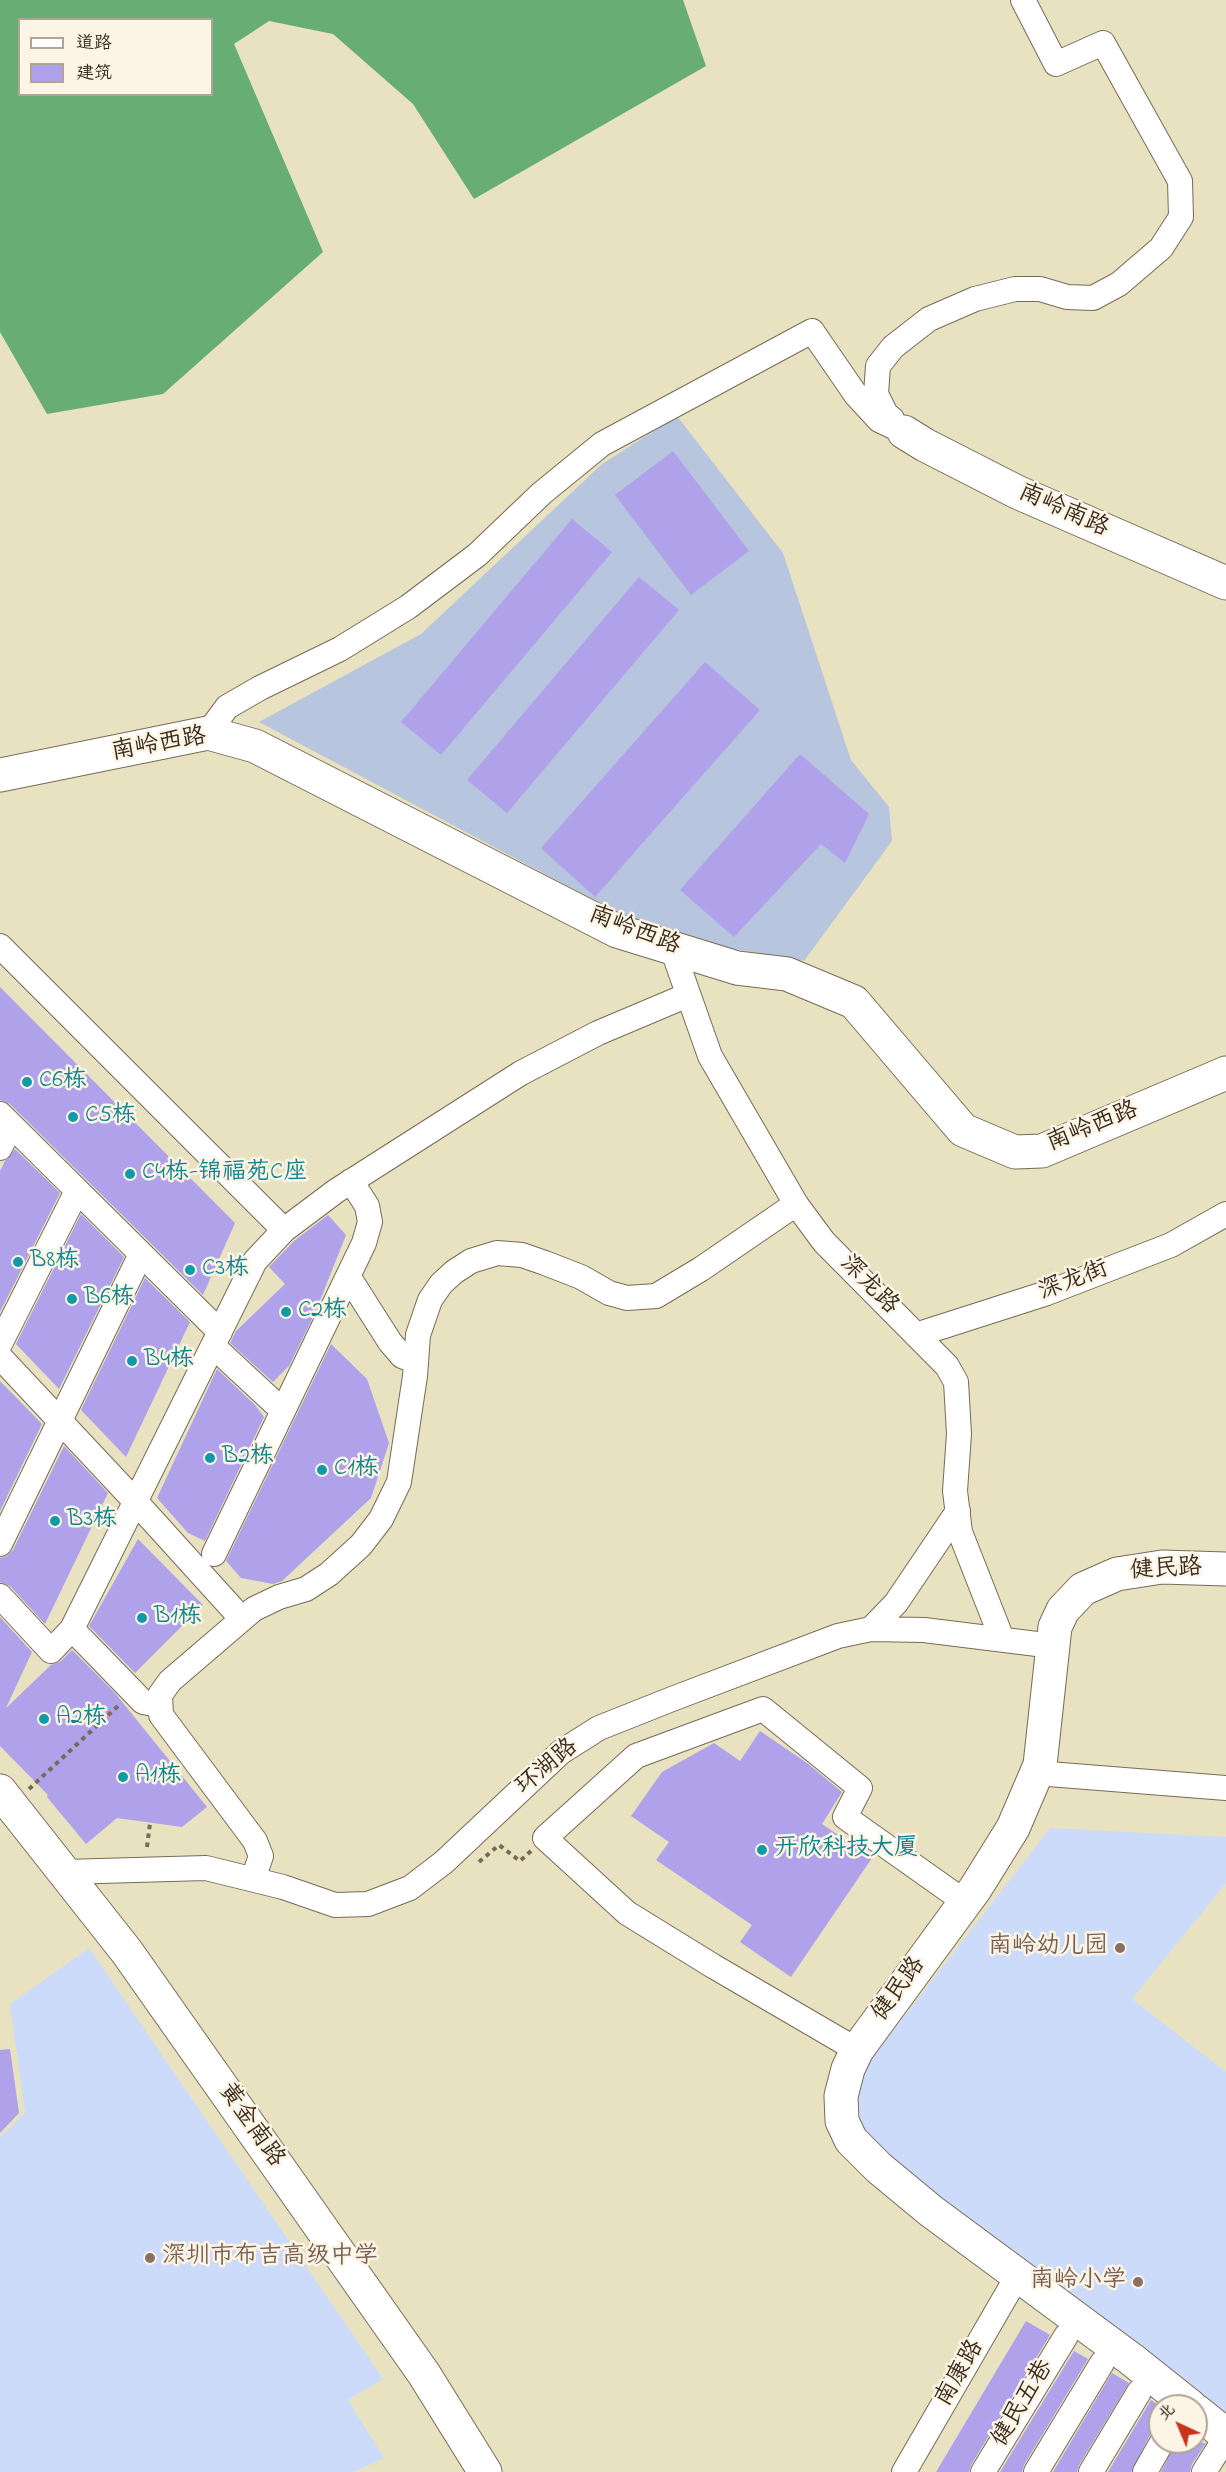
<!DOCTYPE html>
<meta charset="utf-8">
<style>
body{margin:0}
#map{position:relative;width:1226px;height:2472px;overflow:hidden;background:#e8e2c0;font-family:"Indie Flower","LXGW WenKai TC",sans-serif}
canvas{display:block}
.legend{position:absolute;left:18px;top:18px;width:195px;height:78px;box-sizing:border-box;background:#fcf5e5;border:2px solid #afa495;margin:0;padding:8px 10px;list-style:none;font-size:18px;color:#3b2a1e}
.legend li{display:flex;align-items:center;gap:12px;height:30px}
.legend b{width:30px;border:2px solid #afa495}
.north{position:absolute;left:1148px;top:2394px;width:60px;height:60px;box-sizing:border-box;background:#fcf5e5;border:2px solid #afa495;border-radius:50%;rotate:316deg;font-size:16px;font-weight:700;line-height:24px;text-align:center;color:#3b2a1e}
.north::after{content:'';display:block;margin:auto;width:21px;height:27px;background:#c8321e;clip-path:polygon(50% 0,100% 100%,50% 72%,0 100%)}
</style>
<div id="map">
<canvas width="1226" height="2472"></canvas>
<ul class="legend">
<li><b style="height:8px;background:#fff"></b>道路</li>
<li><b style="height:16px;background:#b0a1eb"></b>建筑</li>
</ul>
<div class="north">北</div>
</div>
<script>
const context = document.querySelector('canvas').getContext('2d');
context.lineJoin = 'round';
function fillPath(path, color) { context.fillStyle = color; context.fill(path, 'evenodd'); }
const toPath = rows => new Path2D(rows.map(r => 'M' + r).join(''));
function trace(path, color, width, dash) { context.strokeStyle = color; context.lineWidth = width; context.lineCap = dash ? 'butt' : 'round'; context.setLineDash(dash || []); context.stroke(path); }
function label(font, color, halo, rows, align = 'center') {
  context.font = font + ' "Indie Flower","LXGW WenKai TC",sans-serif'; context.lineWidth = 5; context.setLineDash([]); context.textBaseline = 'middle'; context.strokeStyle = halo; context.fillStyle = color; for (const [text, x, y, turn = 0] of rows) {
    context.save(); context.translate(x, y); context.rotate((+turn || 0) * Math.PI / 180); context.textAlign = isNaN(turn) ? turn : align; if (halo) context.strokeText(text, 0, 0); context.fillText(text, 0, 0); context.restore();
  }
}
fillPath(toPath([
 [1050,1828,1226,1837,1226,1883,1132,1999,1226,2072,1226,2419,873,2145,861,2128,858,2098,865,2067],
 [89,1948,383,2379,348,2400,384,2458,354,2472,0,2472,0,2137,25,2113,10,2004]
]), '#ccdbf9');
fillPath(toPath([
 [677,416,783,553,851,760,889,807,892,841,804,961,729,948,656,930,586,896,259,722,421,634,602,464]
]), '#b8c5de');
fillPath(toPath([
 [0,0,683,0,706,66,474,199,413,104,333,34,269,21,234,44,323,252,163,394,47,414,0,332],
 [20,20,212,20,212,94,20,94]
]), '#68ad73');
fillPath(toPath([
 [673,451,749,551,691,595,615,495],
 [572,519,612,552,441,755,401,722],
 [639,577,679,610,507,813,467,780],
 [705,662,760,710,595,897,541,848],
 [800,754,869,814,845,863,821,844,734,937,680,890],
 [0,987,235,1223,203,1295,10,1104,0,1100],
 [15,1149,60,1193,0,1312,0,1171,5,1161],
 [81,1214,124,1257,59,1389,16,1344],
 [328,1215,346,1235,315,1313,289,1366,273,1382,230,1343,236,1331,285,1284,269,1267,294,1241],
 [145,1278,190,1322,126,1457,81,1410],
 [331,1344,367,1379,389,1443,371,1498,282,1581,273,1584,241,1578,226,1561],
 [217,1369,255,1405,264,1417,205,1541,188,1533,157,1498],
 [0,1381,42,1424,0,1511],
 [64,1446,108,1493,45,1624,10,1586,0,1582,0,1558,7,1556,13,1550],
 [138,1539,203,1605,135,1673,89,1626],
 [0,1617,32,1652,6,1708,51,1665,61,1661,72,1650,115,1693,207,1807,182,1827,117,1818,86,1844,47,1797,48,1795,0,1746],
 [760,1731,807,1763,842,1792,822,1824,872,1858,791,1977,740,1942,752,1925,656,1860,669,1842,631,1816,662,1772,714,1743,740,1761],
 [10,2049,19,2113,0,2133,0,2050],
 [1026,2321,1050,2335,971,2465,969,2472,936,2472],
 [1074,2351,1088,2359,1024,2465,1022,2472,1000,2472],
 [1112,2373,1129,2383,1079,2465,1077,2472,1053,2472],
 [1151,2400,1160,2406,1154,2406,1160,2409,1160,2428,1150,2435,1131,2472,1108,2472],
 [1176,2442,1206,2443,1192,2464,1190,2472,1161,2472]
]), '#b0a1eb');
const street = toPath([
 [892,419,886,414,876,394,878,366,893,347,929,319,975,299,1015,289,1040,289,1067,297,1093,298,1119,284,1161,248,1181,217,1180,181,1103,43,1056,64,1023,0],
 [208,733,227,707,260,688,340,649,408,607,477,555,542,493,602,444,812,331,856,395,879,420,904,432],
 [0,946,284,1230],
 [672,948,710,1056,796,1204,824,1242,947,1366,956,1382,959,1434,955,1491,960,1532,1002,1639],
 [0,1114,220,1332],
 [0,1148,11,1125],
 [348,1276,390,1342,402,1356,416,1362],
 [916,1335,1047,1293,1171,1245,1226,1214],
 [0,1344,77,1191],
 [213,1346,283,1411],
 [0,1357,135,1501,241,1618],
 [0,1544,141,1254],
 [214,1554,364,1243,370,1222,367,1206,351,1181],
 [0,1596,51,1651,72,1629,255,1261,284,1230,336,1191,521,1073,598,1033,688,995],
 [72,1629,143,1702,159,1705],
 [871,1629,896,1603,958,1511],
 [1036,1773,1226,1788],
 [64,1872,206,1868,283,1887,335,1905,368,1904,410,1888,444,1862,561,1752,599,1728,672,1699,838,1636,871,1629,924,1630,1053,1646],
 [253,1879,261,1856,255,1841,161,1715,160,1695,170,1681,254,1609,279,1597,306,1589,329,1574,361,1545,381,1519,399,1482,415,1376,418,1335,430,1300,441,1284,454,1272,471,1261,497,1253,522,1255,545,1263,581,1277,609,1293,627,1298,656,1296,701,1269,796,1204],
 [857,2050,713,1966,627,1913,545,1838,636,1756,763,1709,860,1788,845,1817,965,1902],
 [904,2472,1018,2275],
 [983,2472,1066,2336],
 [1036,2472,1102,2363],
 [1091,2472,1139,2392],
 [1145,2472,1162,2442],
 [1204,2472,1226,2437]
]);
const secondary = toPath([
 [904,432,925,445,1017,492,1226,583],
 [0,775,208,733,255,746,617,931,737,968,787,974,854,1002,963,1130,1015,1152,1042,1151,1226,1073],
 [0,1791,127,1952,424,2374,485,2472],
 [1190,2406,1131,2359,931,2211,879,2168,851,2140,842,2121,841,2096,848,2069,857,2050,975,1889,1013,1828,1040,1765,1055,1627,1063,1610,1083,1589,1117,1574,1162,1567,1226,1569],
 [1196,2411,1226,2435]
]);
trace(street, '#786a57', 26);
trace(secondary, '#786a57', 35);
trace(toPath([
 [29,1789,118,1706],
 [147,1847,150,1823],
 [479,1862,499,1845,520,1861,531,1851]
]), '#786a57', 4, [4.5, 4.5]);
trace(street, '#fff', 24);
trace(secondary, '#fff', 33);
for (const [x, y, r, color] of [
 [27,1082,6,"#0f9aa8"],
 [73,1117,6,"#0f9aa8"],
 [130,1174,6,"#0f9aa8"],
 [18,1262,6,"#0f9aa8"],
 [190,1270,6,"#0f9aa8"],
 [72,1299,6,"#0f9aa8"],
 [286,1312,6,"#0f9aa8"],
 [132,1361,6,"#0f9aa8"],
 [210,1458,6,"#0f9aa8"],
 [322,1470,6,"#0f9aa8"],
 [55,1521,6,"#0f9aa8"],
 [142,1618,6,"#0f9aa8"],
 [44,1719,6,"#0f9aa8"],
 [123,1777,6,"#0f9aa8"],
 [762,1850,6,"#0f9aa8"],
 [1120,1948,6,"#8d6e63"],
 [150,2258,6,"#8d6e63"],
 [1138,2282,6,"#8d6e63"]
]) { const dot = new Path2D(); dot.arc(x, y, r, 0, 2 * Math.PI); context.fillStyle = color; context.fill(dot); trace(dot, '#fcf5e5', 2); }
label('24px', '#3b2a1e', '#fcf5e5', [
 ["南岭南路",1063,512,24],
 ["南岭西路",159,746,-10],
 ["南岭西路",634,932,21],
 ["南岭西路",1093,1128,-22],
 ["深龙街",1074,1282,-21],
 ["深龙路",868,1286,45],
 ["健民路",1166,1571,-3],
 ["环湖路",548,1768,-40],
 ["健民路",900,1990,-54],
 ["黄金南路",250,2126,55],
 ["南康路",961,2374,-60],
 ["健民五巷",1024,2404,-59]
]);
label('24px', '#0d838f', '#fcf5e5', [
 ["C6栋",39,1082],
 ["C5栋",85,1117],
 ["C4栋-锦福苑C座",142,1174],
 ["B8栋",30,1262],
 ["C3栋",202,1270],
 ["B6栋",84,1299],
 ["C2栋",298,1312],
 ["B4栋",144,1361],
 ["B2栋",222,1458],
 ["C1栋",334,1470],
 ["B3栋",67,1521],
 ["B1栋",154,1618],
 ["A2栋",56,1719],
 ["A1栋",135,1777],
 ["开欣科技大厦",774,1850]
], 'left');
label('24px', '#785e54', '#fcf5e5', [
 ["南岭幼儿园",1108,1948],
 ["深圳市布吉高级中学",162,2258,"left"],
 ["南岭小学",1126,2282]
], 'right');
</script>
